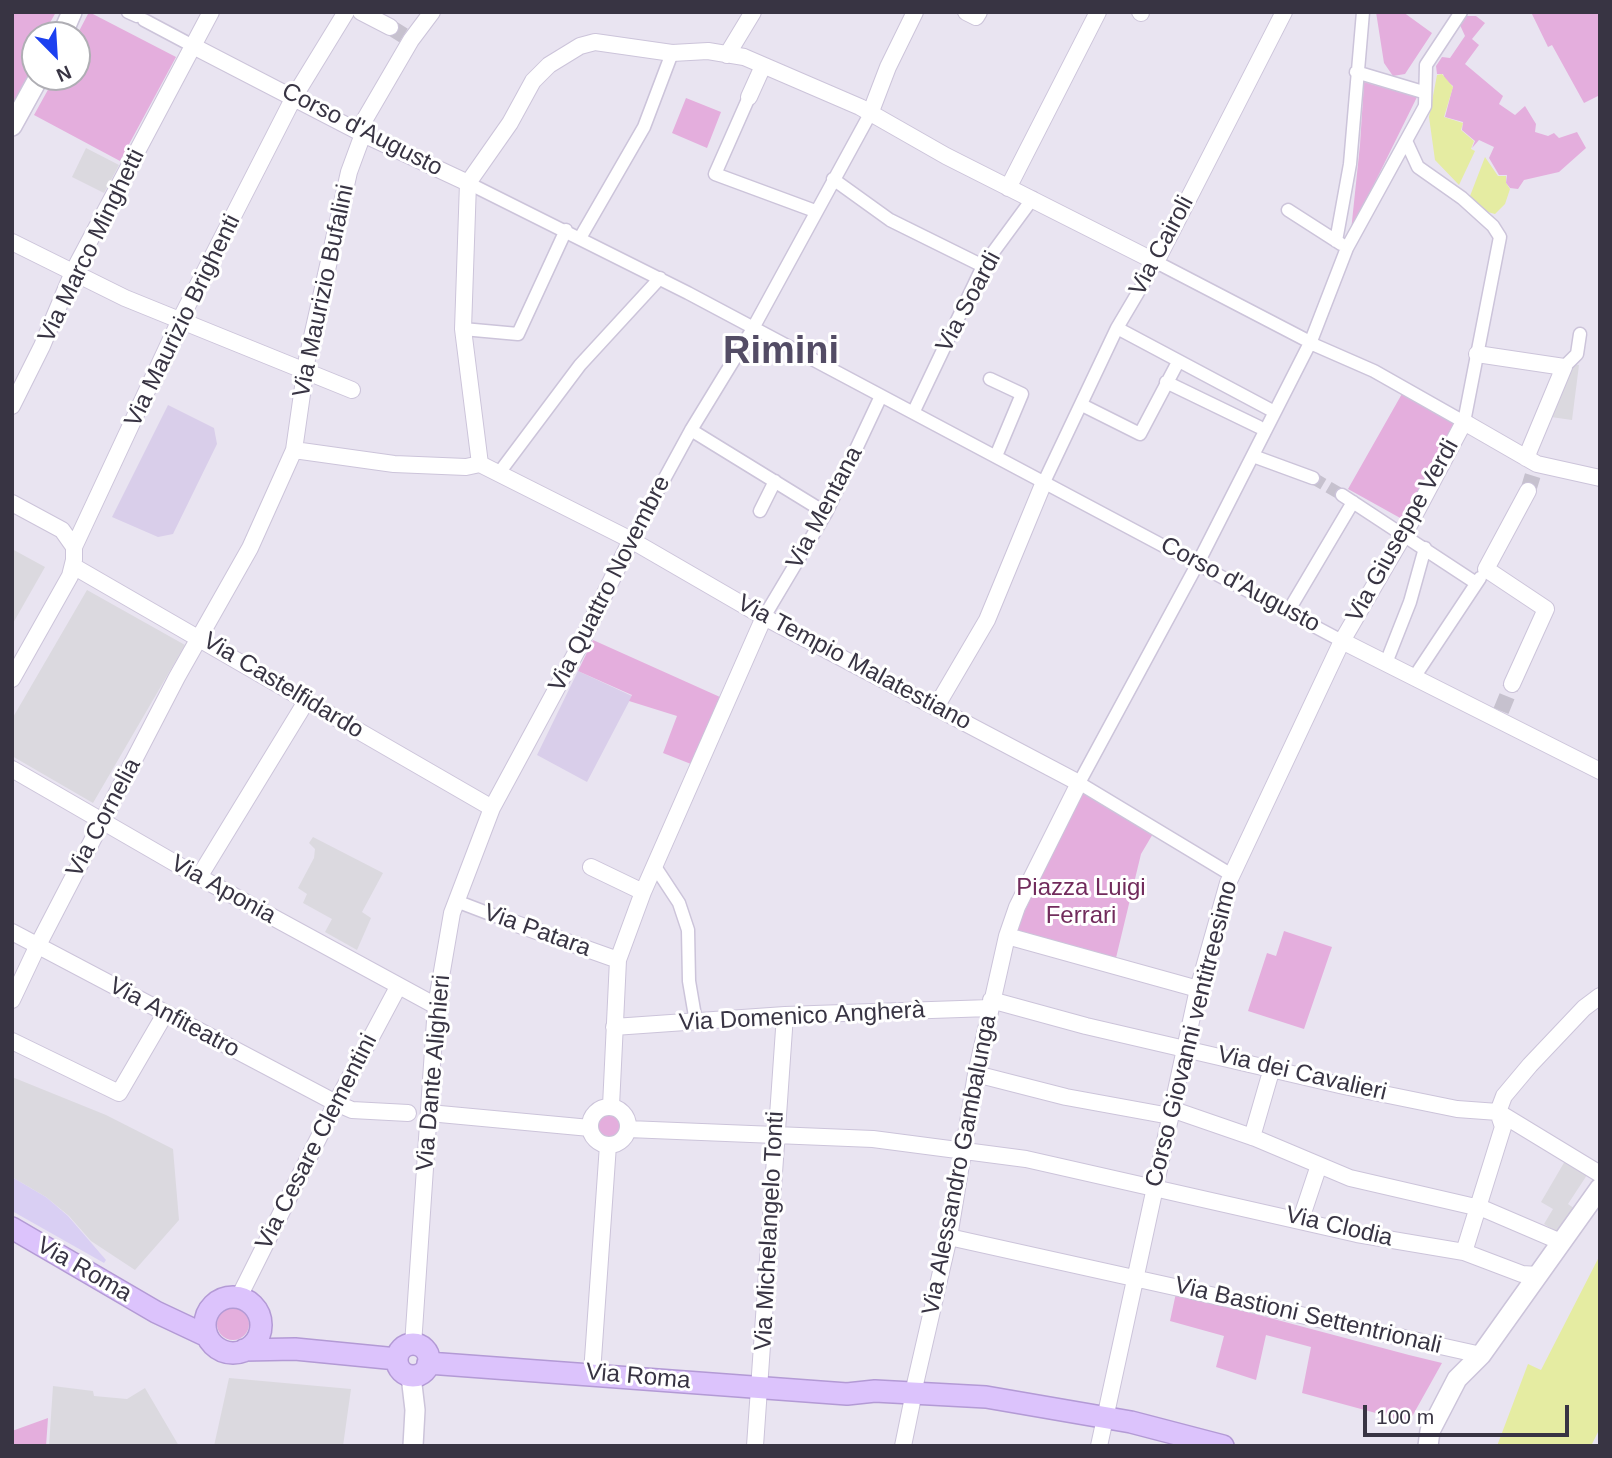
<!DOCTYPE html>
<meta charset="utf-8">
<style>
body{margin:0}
#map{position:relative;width:1612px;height:1458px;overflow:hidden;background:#e9e4f1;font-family:Helvetica,sans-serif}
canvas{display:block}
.frame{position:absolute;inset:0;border:14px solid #383443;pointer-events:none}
.north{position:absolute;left:21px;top:21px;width:70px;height:70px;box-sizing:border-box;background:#fff;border:2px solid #afaeb4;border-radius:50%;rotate:156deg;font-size:19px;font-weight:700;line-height:28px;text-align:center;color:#383443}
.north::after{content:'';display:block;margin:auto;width:24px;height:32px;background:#1c40f0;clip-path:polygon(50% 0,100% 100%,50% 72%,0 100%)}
.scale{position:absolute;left:1363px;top:1405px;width:206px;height:32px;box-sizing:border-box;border:4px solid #383443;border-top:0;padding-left:9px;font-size:21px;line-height:24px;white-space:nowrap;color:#383443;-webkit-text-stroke:5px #fff;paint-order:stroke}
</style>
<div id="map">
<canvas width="1612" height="1458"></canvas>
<div class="frame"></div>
<div class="north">N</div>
<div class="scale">100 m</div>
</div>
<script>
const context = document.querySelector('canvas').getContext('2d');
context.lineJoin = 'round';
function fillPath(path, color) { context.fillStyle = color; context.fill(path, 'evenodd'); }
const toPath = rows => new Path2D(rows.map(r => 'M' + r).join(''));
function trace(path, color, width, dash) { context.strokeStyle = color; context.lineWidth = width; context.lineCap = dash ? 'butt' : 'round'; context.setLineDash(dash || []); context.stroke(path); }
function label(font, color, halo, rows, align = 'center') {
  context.font = font + ' Helvetica,sans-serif'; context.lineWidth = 6; context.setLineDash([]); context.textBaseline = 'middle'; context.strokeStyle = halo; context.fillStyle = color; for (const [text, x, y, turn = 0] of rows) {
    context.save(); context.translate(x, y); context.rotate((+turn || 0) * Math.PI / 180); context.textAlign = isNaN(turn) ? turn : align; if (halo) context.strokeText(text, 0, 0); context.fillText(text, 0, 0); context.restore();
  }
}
fillPath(toPath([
 [12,1177,46,1197,68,1216,106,1260,104,1263,12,1211]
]), '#d9cff3');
fillPath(toPath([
 [168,405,214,428,217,444,173,534,158,537,112,517],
 [578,671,632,696,587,782,537,755]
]), '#d9ceea');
fillPath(toPath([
 [12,12,56,12,43,35,35,35,35,53,24,64,29,74,12,111],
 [89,12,176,57,120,161,34,115,55,77,77,77,77,35],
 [1376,12,1403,12,1432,33,1405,74,1393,76,1384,63],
 [1531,12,1600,12,1600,95,1584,103,1552,45,1548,47],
 [1467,16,1476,16,1485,23,1472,39,1479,45,1465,64,1503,96,1499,104,1515,115,1525,106,1536,124,1535,132,1548,136,1554,133,1559,138,1577,132,1586,148,1559,172,1524,180,1518,189,1510,188,1506,183,1507,175,1499,175,1489,158,1494,147,1479,140,1472,148,1475,141,1462,130,1463,122,1445,117,1453,86,1445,80,1443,74,1437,74,1436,66,1442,57,1450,58,1465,36,1460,25],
 [1364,82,1417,97,1351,231,1360,145],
 [686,98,721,112,707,148,672,133],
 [1403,392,1457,422,1402,519,1348,489],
 [593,640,720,697,691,764,663,753,677,716,629,701,632,695,578,671],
 [1081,791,1154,832,1141,854,1115,962,1015,932],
 [1284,931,1332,947,1304,1029,1248,1011,1267,953,1276,956],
 '595 1127a14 14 0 1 1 28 0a14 14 0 1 1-28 0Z',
 [1176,1293,1409,1355,1442,1363,1409,1422,1302,1393,1311,1347,1266,1335,1256,1380,1216,1367,1224,1336,1170,1321],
 '217 1324a16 16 0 1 1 32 0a16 16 0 1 1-32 0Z',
 [48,1418,46,1446,12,1446,12,1431]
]), '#e4aedd');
fillPath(toPath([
 [86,148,119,165,104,193,72,177],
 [1569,363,1579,365,1572,420,1551,417],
 [12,549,45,567,12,625],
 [87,590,185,645,93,803,12,756,12,719],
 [313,837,383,873,362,912,371,918,357,950,325,932,332,919,303,903,307,894,298,888,314,858,315,849,309,843],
 [12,1077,106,1115,173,1149,179,1220,135,1270,91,1241,69,1216,46,1197,12,1177],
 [1565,1161,1587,1175,1568,1204,1578,1211,1565,1220,1558,1233,1544,1224,1553,1209,1541,1202],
 [229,1378,351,1389,343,1446,214,1446],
 [53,1386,93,1391,94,1396,127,1399,145,1388,179,1446,49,1446]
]), '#dbd9df');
fillPath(toPath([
 [1442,74,1453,87,1444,117,1463,123,1461,130,1474,141,1471,149,1475,151,1459,185,1435,160,1429,117,1437,75],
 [1485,157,1498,176,1506,176,1506,183,1510,189,1505,204,1495,214,1484,211,1470,196],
 [1600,1255,1600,1428,1591,1446,1497,1446,1528,1364,1541,1370]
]), '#e5eca2');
trace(toPath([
 [1313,478,1342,495]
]), '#c6c1ce', 12, [12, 6]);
trace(toPath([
 [390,27,406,37],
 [1528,491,1535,468],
 [1501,711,1512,684]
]), '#c6c1ce', 16, [16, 8]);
const pedestrian = toPath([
 [128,12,137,16],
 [144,20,193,46],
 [1356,72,1423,92],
 [749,97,715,174,815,211],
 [833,179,890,220,983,266],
 [468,183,688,293,1342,641],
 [1288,210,1341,244],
 [580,238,644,127,672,53],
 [1336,241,1350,164,1363,12],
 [1117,328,1269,409],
 [463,329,518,334,566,230],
 [1310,343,1374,371,1464,422,1500,237,1493,226,1462,198,1418,167,1407,143],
 [1564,367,1577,354,1580,334],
 [990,379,1022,394,996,456],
 [1166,382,1259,427],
 [1082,405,1140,434,1178,362],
 [914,411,983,266,1033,198],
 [691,430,826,513],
 [1253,456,1313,478],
 [499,473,580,365,660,278],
 [1044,482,1117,328,1156,262,1308,341],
 [1342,495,1476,583],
 [760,511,775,481],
 [631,540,691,430,752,330,870,114],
 [1289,610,1353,502],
 [764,617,826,513,881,396],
 [1386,663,1410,602,1425,548],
 [1415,676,1480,578],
 [654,865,679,903,688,930,689,981,696,1022],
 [1230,874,1079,783,1198,563,1311,341,1347,248,1425,106,1426,65,1461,12],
 [456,901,511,922]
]);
const minor = toPath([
 [361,12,390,27],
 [966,12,976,17,979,12],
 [1140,12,1141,13],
 [193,46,363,134,468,183],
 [727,55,753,12],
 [749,97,763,66],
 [870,114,888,67,915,12],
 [358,131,411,40,432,12],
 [1008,188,1098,12],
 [12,242,125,298,352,390],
 [1477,354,1564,367,1526,458],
 [12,406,42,346,73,272,211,12],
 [294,450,394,464,466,467,480,464],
 [480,464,463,329,468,183,510,123,533,81,549,65,580,46,595,42,672,53,708,51,744,57,860,107,946,156,1156,262,1284,12],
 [480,464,631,540,764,617,1079,783,1017,907,1007,936,976,1074,949,1237,913,1393],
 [12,503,62,530,74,547,74,560,70,576,12,679],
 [74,547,180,320,294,97,346,12],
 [73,566,492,808],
 [1342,641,1600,771],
 [1512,684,1546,609,1486,569,1528,491],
 [936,707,987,620,1044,482],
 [12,769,199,877,436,1006],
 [591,867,643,892],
 [199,877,307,700],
 [511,922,618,960],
 [12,932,336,1103,352,1110,408,1113],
 [1007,936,1198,989],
 [12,1000,37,947,177,677,250,548,294,450,307,359,349,172,363,134],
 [991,1000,1086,1026,1344,1086,1457,1109,1498,1112,1600,1174],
 [614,1027,785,1015,990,1008],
 [12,1041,119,1093,165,1014],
 [976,1074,1066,1097,1170,1116],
 [611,1106,618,960,643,892,764,617],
 '590 1126a19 19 0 1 1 38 0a19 19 0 1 1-38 0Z',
 [1171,1109,1255,1138,1350,1178,1484,1209,1561,1242],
 [1498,1112,1504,1096,1530,1065,1584,1008,1600,996],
 [429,1113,590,1128],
 [628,1129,873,1139,1026,1159,1357,1234,1464,1252,1522,1274,1538,1275],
 [1252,1137,1272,1068],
 [1301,1219,1319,1165],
 [949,1237,1481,1355],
 [1464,1252,1503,1127,1498,1112],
 [239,1297,336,1103,398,987],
 [413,1345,436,1006,452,913,492,808,578,649,631,540],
 [592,1373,608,1145],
 [755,1446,785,1015],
 [903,1446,912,1402],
 [1099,1446,1198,989,1228,883,1342,641,1405,533,1464,422,1537,464,1600,478]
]);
const tertiary = toPath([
 [62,35,72,12],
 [12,126,39,77],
 [411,1376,415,1410,413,1446],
 [1428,1446,1430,1431,1457,1379,1481,1355,1600,1188]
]);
const secondary = toPath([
 [12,1228,156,1312,207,1336],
 '205 1325a28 28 0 1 1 56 0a28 28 0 1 1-56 0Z',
 '397 1360a16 16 0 1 1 32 0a16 16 0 1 1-32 0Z',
 [244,1350,295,1349,397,1359],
 [428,1363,847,1394,875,1391,986,1397,1131,1422,1223,1446]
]);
trace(pedestrian, '#ccc4da', 15);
trace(minor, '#ccc4da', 18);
trace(tertiary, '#ccc4da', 22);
trace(secondary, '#b39ad5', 24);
trace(pedestrian, '#fff', 12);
trace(minor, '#fff', 16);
trace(tertiary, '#fff', 19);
trace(secondary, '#dcc3fc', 21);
label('24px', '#383443', '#fff', [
 ["Corso d'Augusto",362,130,27],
 ["Via Marco Minghetti",92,246,-64],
 ["Via Cairoli",1162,246,-62],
 ["Via Maurizio Bufalini",324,291,-78],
 ["Via Soardi",969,302,-62],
 ["Via Maurizio Brighenti",183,321,-64],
 ["Via Mentana",825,508,-62],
 ["Via Giuseppe Verdi",1403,531,-61],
 ["Via Quattro Novembre",610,584,-63],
 ["Corso d'Augusto",1240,585,28],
 ["Via Tempio Malatestiano",854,663,28],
 ["Via Castelfidardo",283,686,31],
 ["Via Cornelia",104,818,-62],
 ["Via Aponia",223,890,29],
 ["Via Patara",537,931,20],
 ["Via Domenico Angherà",802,1017,-3],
 ["Via Anfiteatro",174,1018,28],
 ["Corso Giovanni ventitreesimo",1192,1034,-76],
 ["Via Dante Alighieri",434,1073,-85],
 ["Via dei Cavalieri",1302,1074,13],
 ["Via Cesare Clementini",317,1142,-63],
 ["Via Alessandro Gambalunga",960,1165,-79],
 ["Via Clodia",1339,1227,13],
 ["Via Michelangelo Tonti",770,1231,-87],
 ["Via Roma",84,1270,30],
 ["Via Bastioni Settentrionali",1308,1316,13],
 ["Via Roma",638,1377,5]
]);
label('24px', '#712b5c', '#fff', [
 ["Piazza Luigi",1081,888],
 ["Ferrari",1081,916]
]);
label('bold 38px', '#534c65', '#fff', [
 ["Rimini",781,353]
]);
</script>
